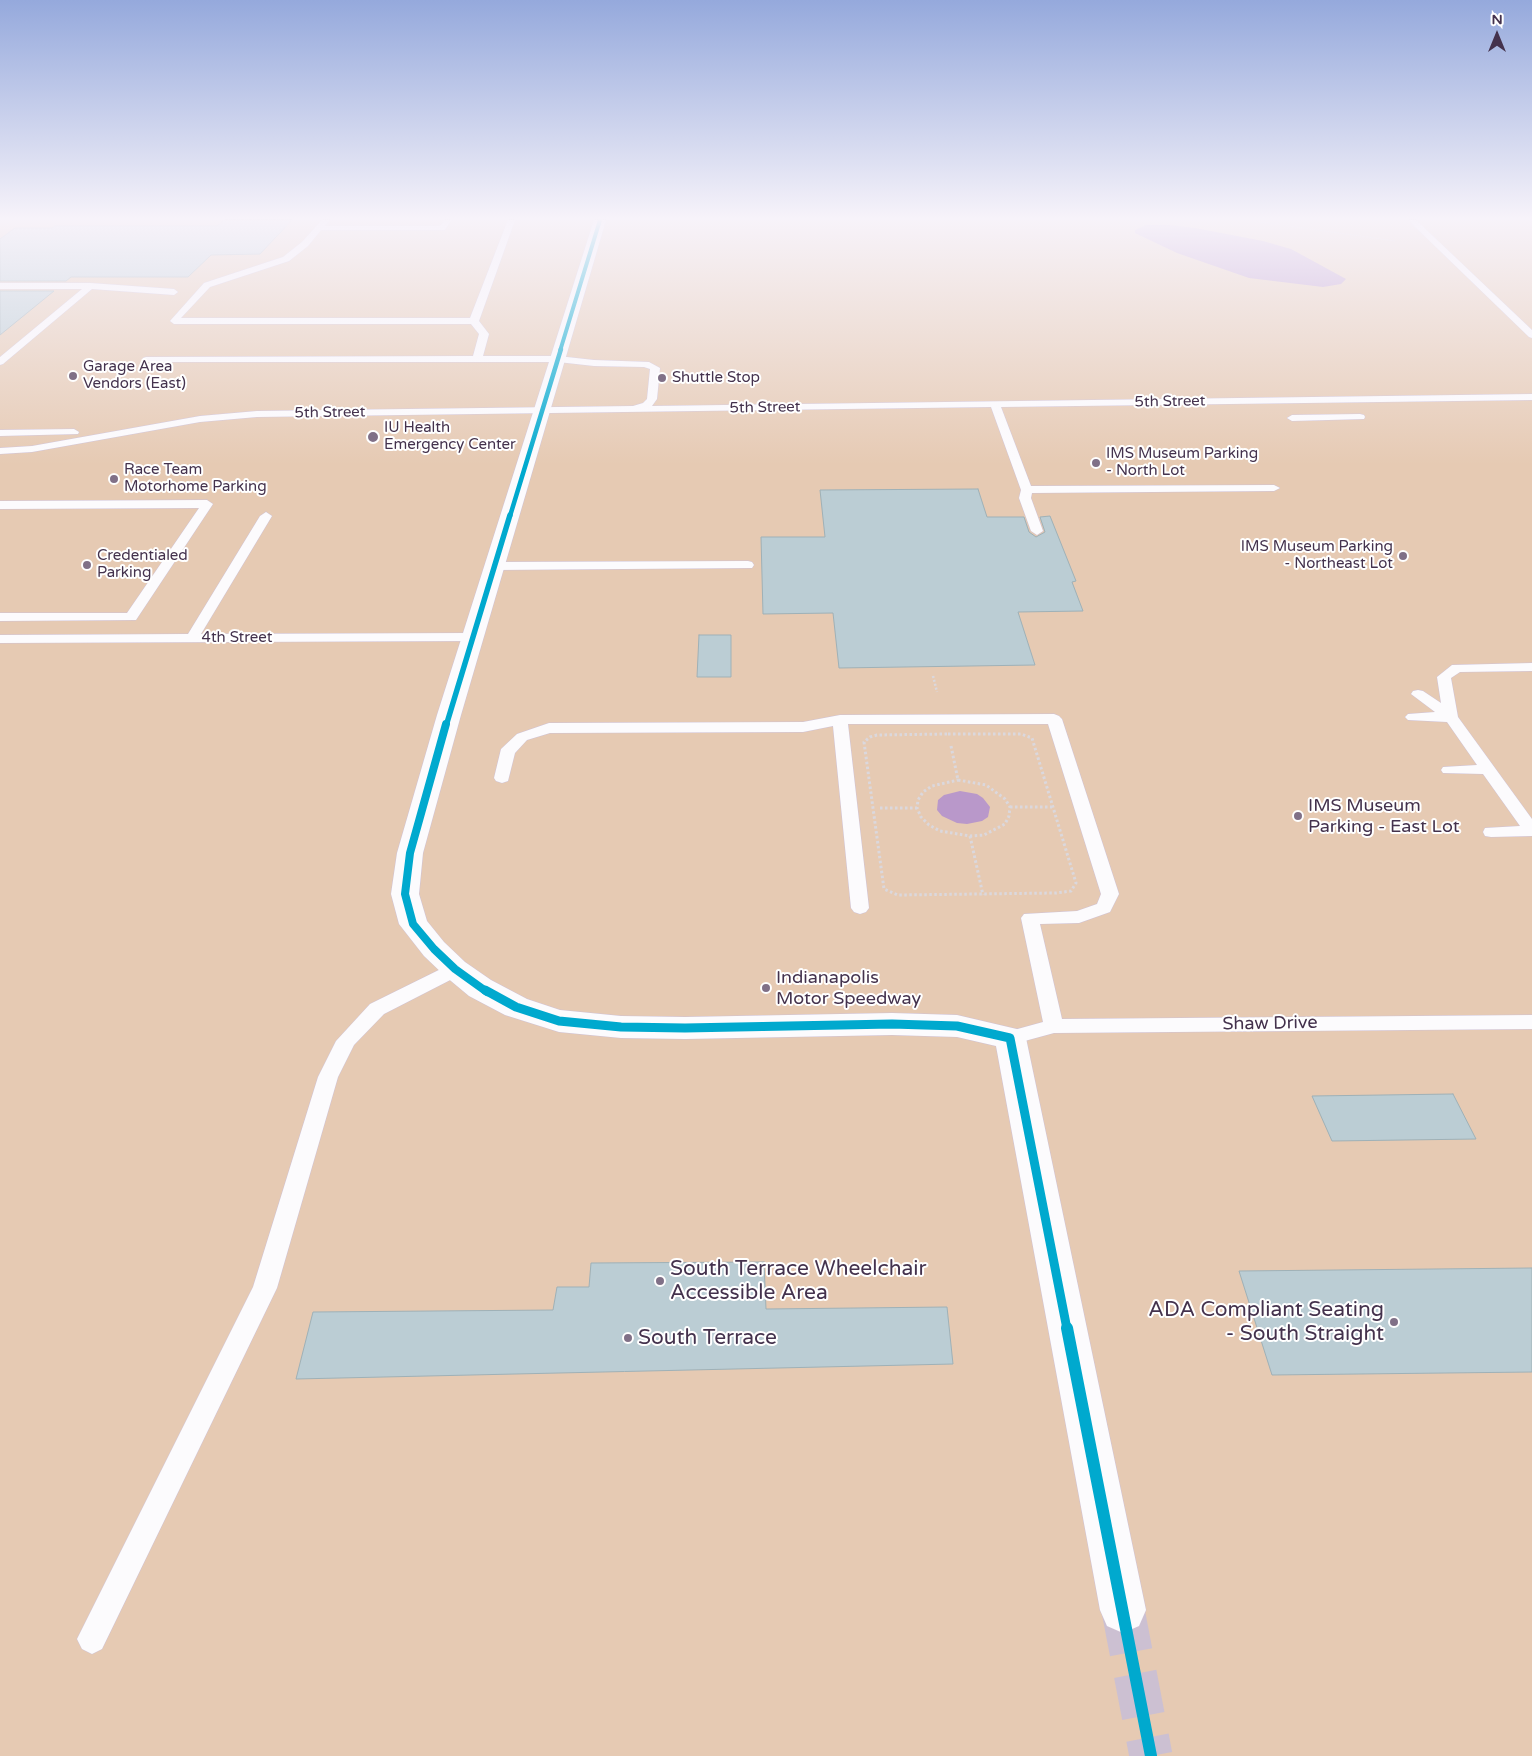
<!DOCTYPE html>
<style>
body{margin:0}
#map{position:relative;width:1532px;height:1756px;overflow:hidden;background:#eee4f3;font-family:"Varela Round",sans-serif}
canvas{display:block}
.north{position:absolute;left:1472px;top:10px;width:50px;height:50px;-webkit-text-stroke:4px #fff;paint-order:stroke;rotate:0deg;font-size:14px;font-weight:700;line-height:20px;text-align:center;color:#44324d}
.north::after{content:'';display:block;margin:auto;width:18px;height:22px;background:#44324d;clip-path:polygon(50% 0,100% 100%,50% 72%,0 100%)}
</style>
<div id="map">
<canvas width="1532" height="1756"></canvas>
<div class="north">N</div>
</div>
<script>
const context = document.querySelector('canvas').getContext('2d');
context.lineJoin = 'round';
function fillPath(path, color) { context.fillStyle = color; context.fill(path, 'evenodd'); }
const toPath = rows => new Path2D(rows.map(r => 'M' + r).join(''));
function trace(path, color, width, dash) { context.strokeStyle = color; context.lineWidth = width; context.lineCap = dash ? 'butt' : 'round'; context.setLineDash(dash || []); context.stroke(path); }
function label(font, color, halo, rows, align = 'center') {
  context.font = font + ' "Varela Round",sans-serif'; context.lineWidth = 4; context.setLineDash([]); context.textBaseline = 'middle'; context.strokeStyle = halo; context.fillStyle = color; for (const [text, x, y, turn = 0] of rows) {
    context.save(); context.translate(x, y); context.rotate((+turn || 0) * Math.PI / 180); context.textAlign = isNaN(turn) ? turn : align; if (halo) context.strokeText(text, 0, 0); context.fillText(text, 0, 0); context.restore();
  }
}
fillPath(toPath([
 [0,220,1532,220,1532,1756,0,1756]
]), '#e6cab3');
fillPath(toPath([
 [1146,225,1169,225,1195,228,1263,241,1291,249,1346,279,1341,284,1323,287,1249,278,1177,253,1135,233,1135,230],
 [960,791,977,794,983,798,990,807,988,817,982,821,967,824,957,823,942,816,937,810,938,800,944,795]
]), '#b998ca');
const building = toPath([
 [224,220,292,220,260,254,211,255,188,277,71,277,66,281,0,281,0,239,15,228,52,228,55,226,217,226,224,220],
 [0,291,54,291,0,335,0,291],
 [978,489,987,517,1024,517,1029,532,1036,537,1045,532,1040,517,1050,516,1076,581,1072,582,1083,611,1018,612,1035,665,839,668,833,613,763,614,761,537,825,537,820,490,978,489],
 [699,635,731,635,731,677,697,677,699,635],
 [1453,1094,1476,1139,1332,1141,1312,1096,1453,1094],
 [764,1262,766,1309,947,1307,953,1364,296,1379,313,1312,553,1310,557,1287,589,1287,591,1263,764,1262],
 [1532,1268,1532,1372,1272,1375,1239,1271,1532,1268]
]);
fillPath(building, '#bbcdd4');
trace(building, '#9fb1b7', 1);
trace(toPath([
 [1123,1610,1151,1756]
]), '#ccc0d2', 43, [43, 22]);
const service = toPath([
 [322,220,330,220,325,226,440,226,444,220,451,220,445,230,321,230,308,246,289,261,210,287,181,318,470,318,508,220,515,220,479,321,489,334,483,356,558,356,594,360,649,362,660,368,657,399,652,406,1532,394,1532,400,1001,407,1031,486,1274,485,1280,488,1274,491,1032,493,1031,498,1043,531,1037,535,1031,531,1019,498,1021,490,991,407,257,417,200,422,32,452,0,454,0,448,32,446,200,416,257,411,633,406,643,403,647,399,650,369,644,367,594,366,558,362,143,362,143,358,146,357,473,356,479,334,471,324,174,324,170,321,204,283,283,257,302,242,322,220],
 [1408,220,1416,220,1532,330,1532,338,1529,337,1408,220],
 [0,283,90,283,174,289,178,292,174,295,92,289,3,364,0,365,0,357,82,289,0,289,0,283],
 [1360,414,1364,415,1365,417,1364,419,1292,421,1287,418,1292,415,1360,414],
 [74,429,79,432,78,434,0,436,0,430,74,429],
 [207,500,213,504,136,620,0,621,0,613,127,613,199,508,0,509,0,501,207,500],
 [266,512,272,516,201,634,473,633,480,637,473,641,0,643,0,635,188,634,260,516,266,512],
 [748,561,752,562,754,565,752,568,495,570,489,566,495,562,748,561],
 [1532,663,1532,671,1460,672,1451,678,1458,717,1532,819,1532,836,1491,837,1485,836,1483,832,1485,828,1520,826,1483,774,1443,773,1441,770,1443,767,1477,765,1447,722,1408,720,1405,717,1408,714,1435,712,1411,694,1413,691,1418,690,1423,691,1441,703,1437,677,1452,665,1532,663],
 [1054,714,1059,716,1062,719,1119,894,1110,912,1079,923,1040,924,1062,1019,1532,1015,1532,1029,1054,1033,1010,1045,1003,1043,1000,1038,1003,1033,1043,1022,1021,918,1024,914,1077,911,1097,904,1101,894,1048,724,848,724,869,908,866,912,860,914,854,912,851,908,833,726,803,732,550,733,527,740,515,753,508,781,502,783,496,781,494,778,501,749,517,734,549,723,803,722,840,715,1054,714],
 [455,962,462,964,464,969,462,974,384,1014,354,1045,338,1077,277,1288,102,1649,92,1654,82,1649,77,1639,253,1287,318,1077,336,1041,370,1004,455,962]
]);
const minor = toPath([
 [594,220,606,220,461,715,423,853,419,894,427,921,444,942,465,962,491,980,527,999,560,1010,621,1016,685,1017,892,1013,957,1015,1021,1030,1026,1038,1146,1610,1139,1626,1123,1633,1107,1626,1100,1610,996,1046,957,1037,892,1035,685,1039,621,1038,559,1032,505,1015,469,996,445,976,424,956,399,924,391,894,397,853,437,715,594,220]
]);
trace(service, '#cfc2d6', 1);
trace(minor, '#cfc2d6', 1);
trace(toPath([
 [1247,220,1395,241],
 [0,223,210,223,214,220]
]), '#dbd8dd', 1, [1, 1]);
trace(toPath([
 [933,676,937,692]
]), '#dbd8dd', 2.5, [2, 2]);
trace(toPath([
 [948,734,1021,734,1032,738,1076,883,1071,891,1056,893,898,895,884,889,864,742,870,737,877,735,948,734],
 [951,746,958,780],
 [958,780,986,785,1005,799,1010,807,1009,816,1005,824,984,835,970,836,940,831,929,825,921,817,917,808,918,800,923,792,932,786,958,780],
 [1010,807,1052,807],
 [880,808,917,808],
 [970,836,983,895]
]), '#dbd8dd', 3, [2.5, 2.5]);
fillPath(service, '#fcfbfd');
fillPath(minor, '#fcfbfd');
trace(toPath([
 [560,351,600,220]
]), '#00a9ce', 4);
trace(toPath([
 [510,516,561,349]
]), '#00a9ce', 4.5);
trace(toPath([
 [446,726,510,515]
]), '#00a9ce', 5.5);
trace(toPath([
 [446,724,410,853,405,894,413,924,434,949,455,969,487,992]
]), '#00a9ce', 8);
trace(toPath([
 [485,990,516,1007,559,1021,621,1027,685,1028,892,1024,957,1026,1010,1038,1067,1329]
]), '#00a9ce', 9);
trace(toPath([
 [1067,1328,1151,1756]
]), '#00a9ce', 12);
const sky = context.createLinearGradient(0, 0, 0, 465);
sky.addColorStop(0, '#95a9dc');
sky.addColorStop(0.47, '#f7f3fa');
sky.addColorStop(1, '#f7f3fa00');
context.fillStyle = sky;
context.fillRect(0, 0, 1532, 465);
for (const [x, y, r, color] of [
 [73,376,5,"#807087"],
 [662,378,5,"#807087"],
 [373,437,6,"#807087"],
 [1096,463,5,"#807087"],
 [114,479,5,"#807087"],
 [1403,556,5,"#807087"],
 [87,565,5,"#807087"],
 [1298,816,5,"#807087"],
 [766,988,5,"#807087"],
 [660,1281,5,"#807087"],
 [1394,1322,5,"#807087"],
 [628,1338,5,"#807087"]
]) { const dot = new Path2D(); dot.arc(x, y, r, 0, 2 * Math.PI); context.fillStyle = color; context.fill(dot); trace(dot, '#fff', 2); }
label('15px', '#44324d', '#fff', [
 ["Garage Area",83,367],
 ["Vendors (East)",83,384],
 ["Shuttle Stop",672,378],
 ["IU Health",384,428],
 ["Emergency Center",384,445],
 ["IMS Museum Parking",1106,454],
 ["- North Lot",1106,471],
 ["Race Team",124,470],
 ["Motorhome Parking",124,487],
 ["IMS Museum Parking",1393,547,"right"],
 ["- Northeast Lot",1393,564,"right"],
 ["Credentialed",97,556],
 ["Parking",97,573]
], 'left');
label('15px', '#44324d', '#fff', [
 ["5th Street",1170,402,-1],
 ["5th Street",765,408,-1],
 ["5th Street",330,413,-1],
 ["4th Street",237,638]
]);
label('18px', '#44324d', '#fff', [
 ["IMS Museum",1308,806],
 ["Parking - East Lot",1308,827],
 ["Indianapolis",776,978],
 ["Motor Speedway",776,999]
], 'left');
label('18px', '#44324d', '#fff', [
 ["Shaw Drive",1270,1024,-1]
]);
label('21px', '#44324d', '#fff', [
 ["South Terrace Wheelchair",670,1269],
 ["Accessible Area",670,1293],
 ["ADA Compliant Seating",1384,1310,"right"],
 ["- South Straight",1384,1334,"right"],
 ["South Terrace",638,1338]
], 'left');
</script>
